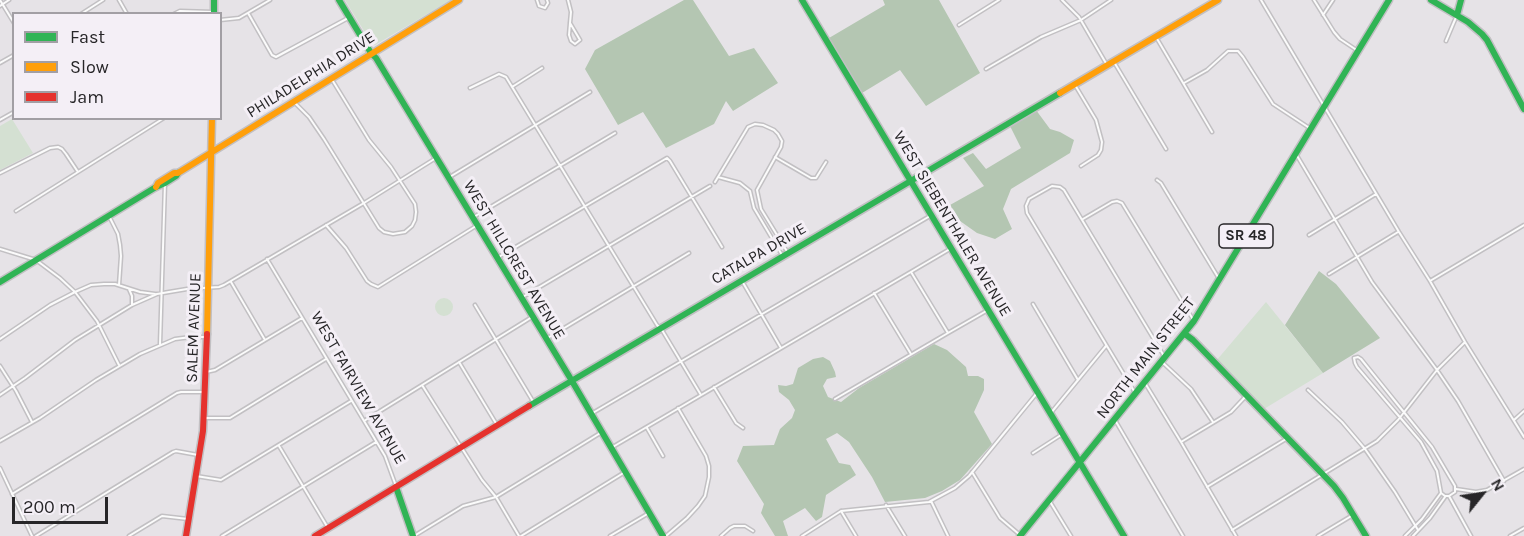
<!DOCTYPE html>
<style>
body{margin:0}
#map{position:relative;width:1524px;height:536px;overflow:hidden;background:#e6e3e7;font-family:Karla,sans-serif}
canvas{display:block}
.legend{position:absolute;left:12px;top:12px;width:210px;height:108px;box-sizing:border-box;background:#f4eff6;border:2px solid #a29fa4;margin:0;padding:8px 10px;list-style:none;font-size:18px;color:#272628}
.legend li{display:flex;align-items:center;gap:12px;height:30px}
.legend b{width:30px;border:2px solid #a29fa4}
.north{position:absolute;left:1452px;top:464px;width:60px;height:60px;-webkit-text-stroke:4px #f4eff6;paint-order:stroke;rotate:60deg;font-size:16px;font-weight:700;line-height:24px;text-align:center;color:#272628}
.north::after{content:'';display:block;margin:auto;width:21px;height:27px;background:#272628;clip-path:polygon(50% 0,100% 100%,50% 72%,0 100%)}
.scale{position:absolute;left:12px;top:497px;width:96px;height:27px;box-sizing:border-box;border:3px solid #272628;border-top:0;padding-left:8px;font-size:18px;line-height:21px;white-space:nowrap;color:#272628;-webkit-text-stroke:4px #f4eff6;paint-order:stroke}
</style>
<div id="map">
<canvas width="1524" height="536"></canvas>
<ul class="legend">
<li><b style="height:8px;background:#30b455"></b>Fast</li>
<li><b style="height:8px;background:#ff9f0a"></b>Slow</li>
<li><b style="height:8px;background:#e5322d"></b>Jam</li>
</ul>
<div class="north">N</div>
<div class="scale">200 m</div>
</div>
<script>
const context = document.querySelector('canvas').getContext('2d');
context.lineJoin = 'round';
function fillPath(path, color) { context.fillStyle = color; context.fill(path, 'evenodd'); }
const toPath = rows => new Path2D(rows.map(r => 'M' + r).join(''));
function trace(path, color, width, dash) { context.strokeStyle = color; context.lineWidth = width; context.lineCap = dash ? 'butt' : 'round'; context.setLineDash(dash || []); context.stroke(path); }
function label(font, color, halo, rows, align = 'center') {
  context.font = font + ' Karla,sans-serif'; context.lineWidth = 6; context.setLineDash([]); context.textBaseline = 'middle'; context.strokeStyle = halo; context.fillStyle = color; for (const [text, x, y, turn = 0] of rows) {
    context.save(); context.translate(x, y); context.rotate((+turn || 0) * Math.PI / 180); context.textAlign = isNaN(turn) ? turn : align; if (halo) context.strokeText(text, 0, 0); context.fillText(text, 0, 0); context.restore();
  }
}
fillPath(toPath([
 [345,0,451,0,375,45,372,44],
 [12,119,33,153,0,170,0,126],
 '435 307a9 9 0 1 1 18 0a9 9 0 1 1-18 0Z',
 [1266,302,1323,373,1264,409,1216,361]
]), '#d4e0d2');
fillPath(toPath([
 [684,0,693,0,729,56,754,48,778,83,733,111,726,101,714,124,666,148,643,112,618,125,585,69,595,50],
 [883,0,939,0,980,73,926,106,900,70,862,93,829,38,885,5],
 [1036,110,1050,129,1060,132,1074,140,1070,153,1011,189,1003,209,1012,229,995,239,977,233,960,221,950,205,984,186,963,158,973,153,986,169,1021,148,1010,126],
 [1319,271,1336,284,1380,338,1323,373,1285,325],
 [934,344,947,350,966,367,968,376,978,376,984,379,984,390,974,412,992,444,960,480,942,491,925,498,885,502,872,477,849,442,837,433,826,439,839,463,850,465,856,475,826,495,822,517,816,521,805,508,783,521,788,536,775,536,761,513,764,504,737,461,743,446,774,445,780,429,792,418,795,410,789,400,779,392,778,385,786,386,793,384,798,368,813,359,823,357,830,361,835,372,836,377,827,379,823,386,828,397,841,402,859,388]
]), '#b4c6b2');
const street = toPath([
 [0,0,14,23],
 [119,0,127,14],
 [537,0,539,6,545,8,548,3,547,0],
 [568,0,571,12,570,23,569,35,571,41,575,44,580,40,570,23],
 [1062,0,1079,17,1107,65],
 [1261,0,1399,232,1430,281,1465,342,1524,437],
 [1314,0,1334,32,1340,39,1358,51],
 [0,6,9,0],
 [248,13,272,55,276,57,350,17],
 [81,14,103,0],
 [174,14,180,11,213,12],
 [1323,15,1333,0],
 [220,20,239,18,270,0],
 [959,25,999,0],
 [1156,37,1212,132],
 [1446,41,1457,15],
 [1114,62,1166,149],
 [0,63,14,55],
 [986,69,1041,37,1081,20,1111,0],
 [1184,83,1207,70,1228,51,1238,51,1243,57,1273,104,1311,129],
 [1075,85,1096,120,1102,142,1101,150,1098,155,1081,166],
 [512,87,542,68],
 [470,88,499,74,506,77,657,325,662,330,701,395],
 [293,101,309,117,324,139,379,228,384,232,393,234,405,232,412,226,415,220,416,212,415,204,391,167,369,140,331,78],
 [0,120,14,112],
 [1296,154,1372,282,1437,370,1458,401,1504,481],
 [775,157,811,178,816,178,826,162],
 [0,173,50,148,58,147,62,149,66,154,78,172],
 [718,177,740,183,750,191,754,208,782,255],
 [448,178,590,92],
 [1157,180,1161,183,1218,277],
 [715,182,748,127,755,124,763,125,774,130,778,134,782,141,781,147,757,190,761,209,788,253],
 [16,211,164,118],
 [109,216,118,234,120,245,121,256,119,285],
 [472,218,615,133],
 [1083,219,1112,202,1117,201,1122,203,1194,321],
 [326,225,346,248,367,281,371,284,378,287,476,226],
 [1309,235,1376,194],
 [0,249,36,260,60,278,75,292,97,321,119,365],
 [497,258,667,158,670,161,722,247],
 [267,259,385,456,396,486],
 [911,272,948,333],
 [1329,274,1398,232],
 [742,281,781,348],
 [1430,281,1524,225],
 [231,282,265,340],
 [129,289,132,296,132,305],
 [874,293,911,354],
 [521,298,710,186],
 [1033,304,1078,380],
 [475,305,534,403],
 [0,339,50,305,75,292,91,285,104,284,115,284,140,292,155,294],
 [546,339,689,253],
 [160,344,165,183],
 [1354,358,1358,357,1361,359,1432,447,1455,486,1455,492,1449,496],
 [1354,358,1355,363,1357,367,1421,442,1437,471,1441,493,1445,496,1449,496],
 [459,362,497,425],
 [1162,362,1191,389,1213,422],
 [0,366,16,391,32,422],
 [206,372,215,370,302,318],
 [1145,383,1181,442,1236,536],
 [422,385,482,480,496,497,519,536],
 [714,387,736,423,743,428],
 [1308,390,1342,422,1365,449,1395,492,1418,530],
 [1134,391,1027,213,1026,206,1029,199,1052,186,1060,187,1064,190,1164,356],
 [0,395,25,378,75,340,132,305,157,294,187,289,219,287,224,285,364,203,436,158],
 [835,399,948,333,988,310],
 [591,414,930,216],
 [1050,414,1106,346],
 [204,418,230,418,326,359],
 [1115,420,1183,536],
 [1514,420,1524,411],
 [364,421,532,317],
 [647,428,663,456],
 [0,441,40,418,96,380,140,354,175,339,191,337,206,337],
 [1181,442,1231,412,1246,396],
 [279,446,328,528],
 [611,448,950,249],
 [1033,453,1061,435],
 [0,468,32,536],
 [972,472,1000,518,1020,535],
 [196,476,221,480,351,401],
 [1207,487,1286,439],
 [1456,489,1476,492,1487,490,1524,469],
 [12,494,177,393,181,392,203,392],
 [1449,496,1471,536],
 [1049,500,1071,536],
 [931,501,948,536],
 [886,505,905,536],
 [841,511,856,536],
 [1232,530,1377,441,1398,420,1437,370,1465,342],
 [36,536,173,452,176,451,198,455],
 [129,536,162,516,188,519],
 [222,536,376,442],
 [414,536,463,506,496,497,602,432],
 [521,536,625,472],
 [610,536,649,513],
 [666,536,687,518,698,506,705,496,709,477,709,466,706,456,678,408],
 [721,536,730,528,734,526,745,526,753,531],
 [802,536,841,511,929,502,955,488,969,476,1037,393],
 [1318,536,1353,515],
 [1405,536,1422,519,1441,493],
 [1413,536,1430,518,1445,497],
 [1510,536,1524,528]
]);
const fast = toPath([
 [214,0,214,14],
 [339,0,371,53,376,58,569,376,663,536],
 [802,0,1124,536],
 [1431,0,1468,22,1482,34,1487,40,1524,109],
 [1457,15,1461,0],
 [0,282,156,187,165,183,176,176,178,173],
 [1185,334,1193,340,1334,486,1343,498,1366,536],
 [529,406,1060,93],
 [396,487,413,536],
 [1020,536,1194,321,1389,0]
]);
const slow = toPath([
 [1060,93,1218,0],
 [156,187,158,183,174,173,178,173,459,0],
 [207,334,212,118]
]);
const jam = toPath([
 [186,536,203,431,207,334],
 [315,536,529,406]
]);
trace(street, '#c2c0c3', 5);
trace(fast, '#c2c0c3', 9);
trace(slow, '#c2c0c3', 9);
trace(jam, '#c2c0c3', 9);
trace(street, '#fbfbfb', 2);
trace(fast, '#30b455', 6);
trace(slow, '#ff9f0a', 6);
trace(jam, '#e5322d', 6);
for (const [x, y, w] of [
 [1246,236,54]
]) { const box = new Path2D(); box.roundRect(x - w / 2, y - 12, w, 24, 4.5); context.fillStyle = '#f4eff6'; context.fill(box); trace(box, '#272628', 1.5); }
label('bold 15px', '#272628', null, [
 ["SR 48",1246,236]
]);
label('16px', '#272628', '#f4eff6', [
 ["PHILADELPHIA DRIVE",311,75,-32],
 ["WEST SIEBENTHALER AVENUE",952,224,59],
 ["CATALPA DRIVE",759,254,-30],
 ["WEST HILLCREST AVENUE",514,260,59],
 ["SALEM AVENUE",194,328,-88],
 ["NORTH MAIN STREET",1146,358,-52],
 ["WEST FAIRVIEW AVENUE",358,388,60]
]);
</script>
